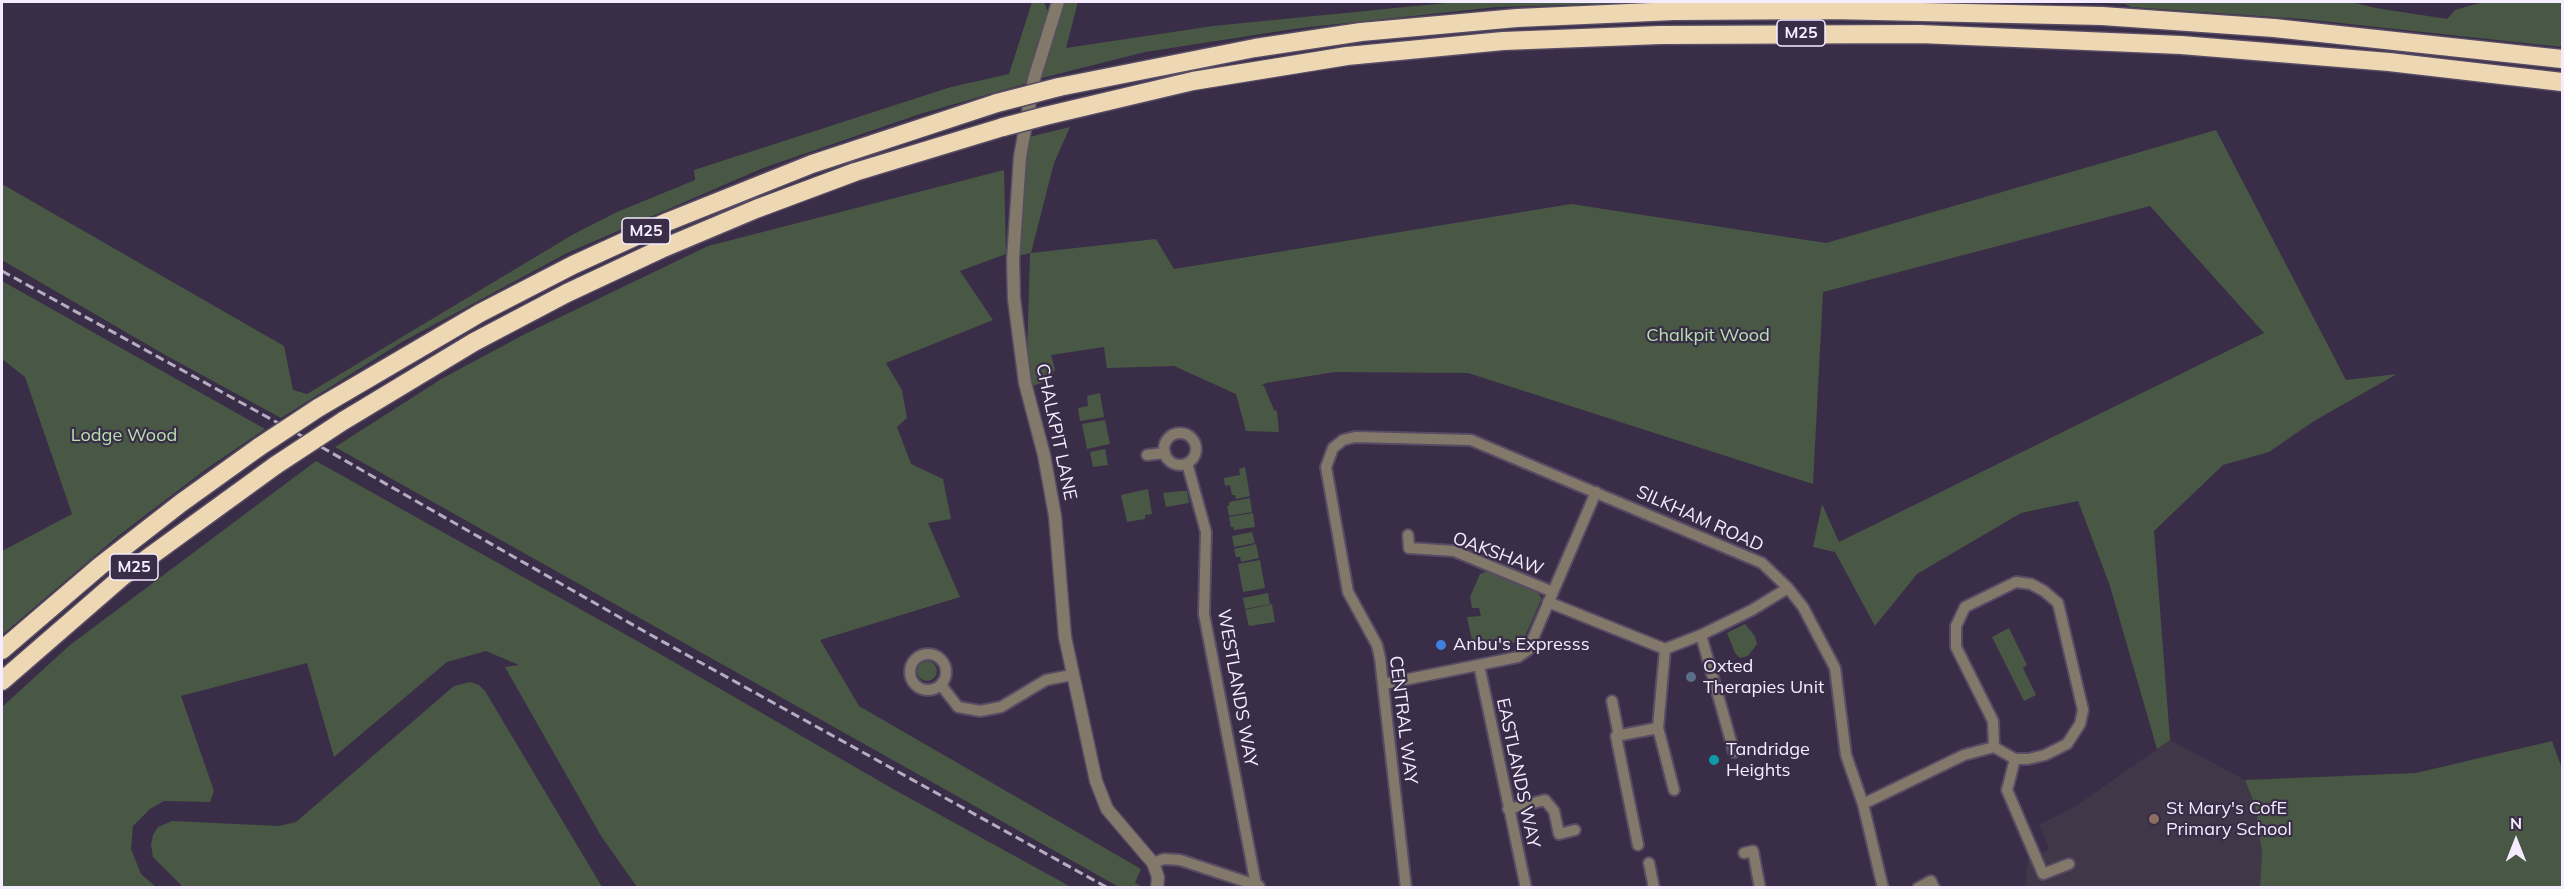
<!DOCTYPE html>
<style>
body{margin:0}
#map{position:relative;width:2564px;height:889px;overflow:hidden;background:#3a2d48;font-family:Mulish,sans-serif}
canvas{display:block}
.frame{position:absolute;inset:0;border:3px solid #f5edff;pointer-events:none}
.north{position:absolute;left:2486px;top:811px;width:60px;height:60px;-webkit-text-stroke:4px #3a2d48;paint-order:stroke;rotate:0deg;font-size:16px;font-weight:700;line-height:24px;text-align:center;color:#f5edff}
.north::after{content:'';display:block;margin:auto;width:21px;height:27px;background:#f5edff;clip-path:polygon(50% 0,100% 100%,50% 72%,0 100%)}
</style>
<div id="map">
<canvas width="2564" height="889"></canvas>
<div class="frame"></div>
<div class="north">N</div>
</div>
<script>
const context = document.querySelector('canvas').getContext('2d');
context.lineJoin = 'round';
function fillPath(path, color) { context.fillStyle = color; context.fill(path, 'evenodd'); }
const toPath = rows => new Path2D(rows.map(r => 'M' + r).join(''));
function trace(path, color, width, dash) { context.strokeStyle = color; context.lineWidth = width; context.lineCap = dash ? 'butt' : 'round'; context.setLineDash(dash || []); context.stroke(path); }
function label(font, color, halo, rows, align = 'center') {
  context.font = font + ' Mulish,sans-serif'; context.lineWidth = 4.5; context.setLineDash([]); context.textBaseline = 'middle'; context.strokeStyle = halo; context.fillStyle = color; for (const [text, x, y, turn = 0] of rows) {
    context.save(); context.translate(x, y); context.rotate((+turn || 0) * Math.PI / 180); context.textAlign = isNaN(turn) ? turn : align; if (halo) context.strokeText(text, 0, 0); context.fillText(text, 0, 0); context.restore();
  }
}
fillPath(toPath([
 [2170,740,2245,780,2255,805,2262,852,2260,887,2025,888,2028,860,2049,849,2039,825,2076,806]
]), '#403748');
fillPath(toPath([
 [1032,2,1044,2,1048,12,1028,83,920,114,763,168,567,253,402,342,281,418,167,356,2,260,2,184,284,346,293,390,307,394,572,235,617,212,695,180,694,170,951,87,1009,74],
 [1064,2,1078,2,1066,48,1213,26,1456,2,1661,2,1497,7,1300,28,1145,52,1038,79],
 [2084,2,2351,2,2376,8,2447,19,2455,10,2483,2,2562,2,2562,47,2303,19,2131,7,2125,4],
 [1070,127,1054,163,1031,253,1156,239,1174,269,1571,204,1826,243,2216,130,2346,380,2397,374,2314,421,2269,452,2223,465,2154,531,2170,740,2157,749,2110,586,2078,501,2021,513,1917,574,1875,626,1835,552,1813,547,1822,504,1839,542,2264,333,2150,206,1823,292,1813,484,1468,373,1335,372,1266,383,1261,386,1264,386,1274,410,1277,411,1279,432,1246,431,1236,394,1174,366,1107,368,1104,347,1051,355,1055,370,1047,381,1033,386,1027,358,1030,253,1018,256,1025,138],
 [1004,170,1006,254,960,271,993,320,886,363,902,390,907,418,897,427,911,464,943,479,951,519,928,523,960,597,820,640,859,706,1141,869,1135,883,1143,887,1119,887,335,447,443,378,525,334,708,246],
 [2,281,265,429,209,467,118,536,2,635,2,551,72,514,25,377,2,359],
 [1100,393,1104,417,1080,421,1078,408,1088,406,1087,396],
 [1105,420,1110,444,1087,449,1082,424],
 [1105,449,1108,465,1093,467,1090,452],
 [316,461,655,651,893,789,1071,887,637,887,601,836,505,667,519,665,486,651,447,662,334,757,307,663,181,696,214,791,210,802,164,801,150,809,133,826,131,849,141,874,156,887,2,887,2,707,70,645],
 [1245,467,1250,496,1236,499,1235,495,1232,495,1230,485,1225,486,1224,478,1240,475,1239,469],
 [1148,489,1152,514,1145,515,1145,519,1127,522,1121,495],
 [1181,491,1187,491,1189,503,1166,507,1163,493],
 [1250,498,1252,512,1229,516,1227,506,1229,506,1229,502],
 [1253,513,1255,527,1234,530,1233,527,1231,527,1229,517],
 [1252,532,1255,543,1234,547,1232,536],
 [1256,544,1259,558,1241,562,1240,557,1236,557,1234,549],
 [1260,560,1265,588,1243,592,1238,564],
 [1485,572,1489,572,1536,591,1541,597,1541,600,1523,641,1474,650,1467,617,1481,616,1479,608,1472,608,1470,597,1480,574],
 [1268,593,1270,604,1245,609,1243,598],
 [1272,604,1275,622,1249,626,1245,610],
 [1745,624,1755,636,1757,644,1748,656,1740,658,1735,653,1727,633],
 [2009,628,2027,665,2023,668,2036,695,2024,701,1992,637],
 '917 671a10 10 0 1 1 20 0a10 10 0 1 1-20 0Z',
 [470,682,479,685,485,691,602,887,183,887,153,857,151,845,153,835,158,827,172,821,279,826,296,822,454,686],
 [2552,741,2562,769,2562,887,2260,887,2262,852,2255,805,2245,780,2416,773]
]), '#485844');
const minor = toPath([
 '1164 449a16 16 0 1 1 32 0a16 16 0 1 1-32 0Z',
 [1147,455,1165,453],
 [1187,463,1206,532,1204,614,1256,885],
 [1408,535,1409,548,1454,551,1553,592],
 [1548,602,1665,649,1701,635,1752,610,1788,588],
 [1701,635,1734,752],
 [1665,649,1658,728,1674,790],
 '910 672a18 18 0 1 1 36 0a18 18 0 1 1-36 0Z',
 [1479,665,1526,888],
 [1384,684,1518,657,1528,650,1596,492],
 [941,685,958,707,980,711,1001,707,1046,680,1072,675],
 [1612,701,1619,736],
 [1994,747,1993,721,1956,647,1956,626,1965,607,2016,582,2031,584,2044,591,2058,603,2083,710,2080,724,2067,744,2045,755,2028,759,2015,759],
 [1994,747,2015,759,2007,790,2043,874,2069,864],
 [1863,804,1964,755,1994,747],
 [1508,809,1545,800,1554,811,1559,834,1575,830],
 [1638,845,1616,736,1658,728],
 [1744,853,1753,851,1760,888],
 [1153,863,1164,859,1180,860,1259,886],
 [1649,863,1654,888],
 [1406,888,1380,658,1377,645,1348,592,1326,467,1333,448,1343,440,1355,437,1471,440,1762,563,1788,588,1803,607,1835,668,1846,755,1863,804,1883,888],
 [1918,888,1931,881,1934,888]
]);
const tertiary = toPath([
 [1058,2,1034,79,1020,157,1013,260,1014,299,1025,383,1044,455,1055,516,1065,637,1096,781,1107,809,1153,863,1158,877,1157,888]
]);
const motorway = toPath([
 [1059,87,1255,48,1361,32,1517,18,1674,11,1831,10,2102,16,2274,28,2562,59],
 [1045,116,1193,81,1347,56,1503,41,1660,35,1920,34,2181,45,2389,62,2562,82],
 [318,408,480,313,573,265,667,222,812,164,997,103],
 [343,421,474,342,567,293,661,249,756,209,855,172,1003,127],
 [2,650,100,566,181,503,259,447],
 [2,681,123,576,276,465]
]);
trace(minor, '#584c65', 14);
trace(tertiary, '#584c65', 15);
trace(motorway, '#584c65', 21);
trace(minor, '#82796a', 10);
trace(tertiary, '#82796a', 12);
trace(motorway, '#eed8b4', 18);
trace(toPath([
 [2,271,309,440,649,634,1108,888]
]), '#b6adc2', 3, [9, 4.5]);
const motorwayBridge = toPath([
 [997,103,1059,87],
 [1003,127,1045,116],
 [259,447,318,408],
 [276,465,343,421]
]);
trace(motorwayBridge, '#584c65', 21, []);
trace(motorwayBridge, '#eed8b4', 18);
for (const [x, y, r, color] of [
 [1441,645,6,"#3f7fe0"],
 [1691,677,6,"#5c6f8a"],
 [1714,760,6,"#0f9aa8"],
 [2154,819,6,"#8d6e63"]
]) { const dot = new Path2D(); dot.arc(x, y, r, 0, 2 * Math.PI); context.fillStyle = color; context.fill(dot); trace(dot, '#3a2d48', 2); }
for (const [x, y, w] of [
 [1801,33,48],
 [646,231,48],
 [134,567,48]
]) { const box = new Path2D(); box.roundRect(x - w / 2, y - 13, w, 26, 4.5); context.fillStyle = '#3a2d48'; context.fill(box); trace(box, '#f5edff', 1.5); }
label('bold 16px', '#f5edff', null, [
 ["M25",1801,33],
 ["M25",646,231],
 ["M25",134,567]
]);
label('18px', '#b6e1ad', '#3a2d48', [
 ["Chalkpit Wood",1708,336],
 ["Lodge Wood",124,436]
]);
label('18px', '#f5edff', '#3a2d48', [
 ["CHALKPIT LANE",1056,432,78],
 ["SILKHAM ROAD",1700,519,24],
 ["OAKSHAW",1498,554,20],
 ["WESTLANDS WAY",1237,688,80],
 ["CENTRAL WAY",1403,720,83],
 ["EASTLANDS WAY",1518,773,78]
]);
label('18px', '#f5edff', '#3a2d48', [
 ["Anbu's Expresss",1453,645],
 ["Oxted",1703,667],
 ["Therapies Unit",1703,688],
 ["Tandridge",1726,750],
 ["Heights",1726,771],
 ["St Mary's CofE",2166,809],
 ["Primary School",2166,830]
], 'left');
</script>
